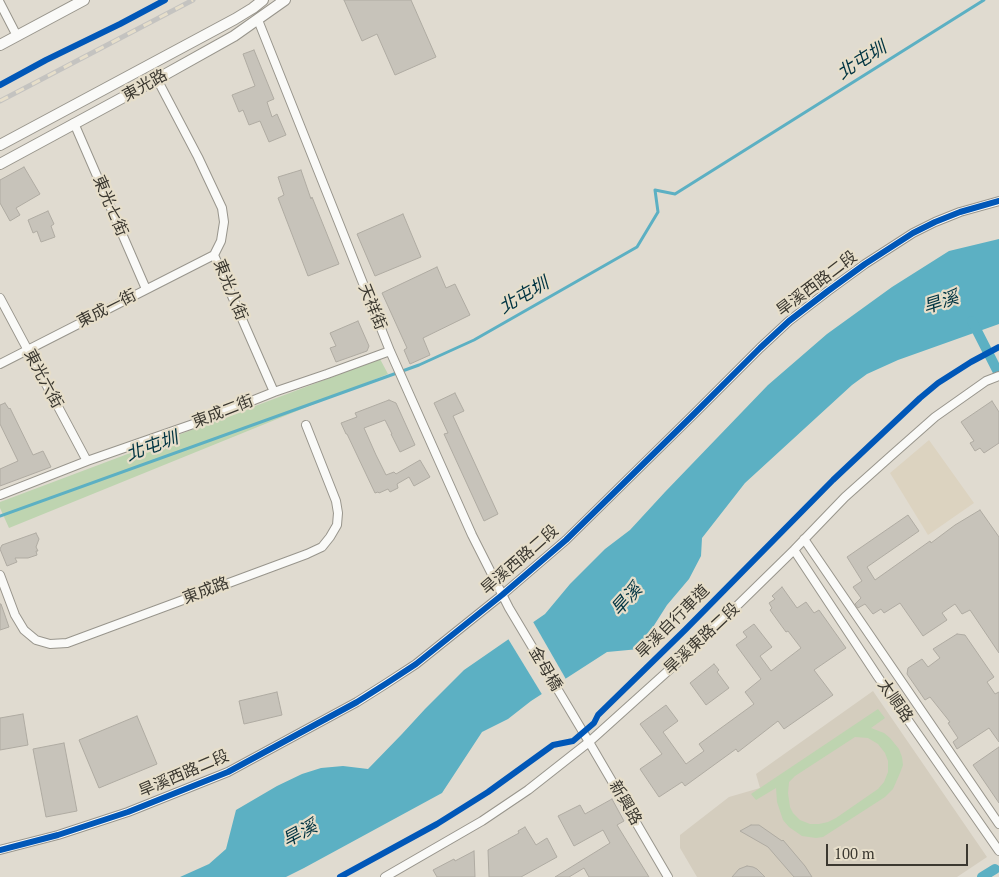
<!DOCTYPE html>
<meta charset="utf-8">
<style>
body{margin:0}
#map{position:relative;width:999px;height:877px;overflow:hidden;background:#e0dbd0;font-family:"PT Serif",serif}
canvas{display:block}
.scale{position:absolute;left:826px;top:844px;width:142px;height:22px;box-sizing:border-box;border:2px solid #3b3830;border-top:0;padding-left:6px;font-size:15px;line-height:18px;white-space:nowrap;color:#3b3830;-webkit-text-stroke:4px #e6deca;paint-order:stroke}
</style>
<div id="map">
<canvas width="999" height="877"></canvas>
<div class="scale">100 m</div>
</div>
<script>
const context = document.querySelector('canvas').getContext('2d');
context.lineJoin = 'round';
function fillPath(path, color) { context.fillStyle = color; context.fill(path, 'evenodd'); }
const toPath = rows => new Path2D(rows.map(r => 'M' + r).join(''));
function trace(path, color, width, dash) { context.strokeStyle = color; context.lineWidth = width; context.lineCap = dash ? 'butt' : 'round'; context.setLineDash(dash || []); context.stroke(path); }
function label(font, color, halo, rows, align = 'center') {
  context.font = font + ' "PT Serif","Noto Sans TC",serif'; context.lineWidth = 4.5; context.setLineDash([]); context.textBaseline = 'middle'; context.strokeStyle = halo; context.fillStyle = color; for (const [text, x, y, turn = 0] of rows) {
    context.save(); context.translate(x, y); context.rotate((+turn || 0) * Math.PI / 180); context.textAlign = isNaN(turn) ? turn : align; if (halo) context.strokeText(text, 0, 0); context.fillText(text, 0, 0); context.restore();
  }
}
fillPath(toPath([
 [929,440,974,503,928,535,890,473]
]), '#dcd3c0');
fillPath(toPath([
 [873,691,987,857,957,877,697,877,680,848,680,835,729,797,760,788,756,774]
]), '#d4cdbe');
fillPath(toPath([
 [380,359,388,374,9,528,0,508,0,502],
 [878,709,885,718,871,728,884,733,890,738,899,749,902,757,903,765,900,773,893,789,885,797,823,837,816,838,802,836,789,827,783,820,777,802,776,788,756,800,751,794],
 [855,737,868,738,878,744,885,753,888,761,888,772,884,782,878,789,836,818,828,822,819,824,810,824,800,820,793,813,790,807,788,793,789,782,795,776]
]), '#bed4b0');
fillPath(toPath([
 [999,239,999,324,898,360,867,374,852,385,745,483,702,538,701,556,689,579,667,605,639,649,607,652,531,701,508,719,482,732,442,793,304,868,286,877,180,877,209,864,226,849,236,810,277,786,302,774,321,768,343,766,368,769,402,734,425,709,464,670,545,614,570,584,605,549,630,530,665,492,768,385,827,334,892,287,949,251]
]), '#5cb0c3');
fillPath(toPath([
 [532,620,567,681,543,696,507,637]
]), '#e0dbd0');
trace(toPath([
 [0,516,419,365,474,340,637,247,658,212,655,190,675,194,984,0]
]), '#5cb0c3', 3);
trace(toPath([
 [972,321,999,374],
 [982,877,995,869]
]), '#5cb0c3', 10);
const building = toPath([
 [344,0,411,0,436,57,395,75,377,34,362,41,344,0],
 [254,50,274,99,267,102,272,117,277,114,286,135,269,142,260,121,249,125,243,110,239,112,232,95,255,86,243,54,254,50],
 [24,167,40,194,16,208,20,215,10,221,0,203,0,180,24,167],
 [301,170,311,199,312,197,339,264,308,276,278,198,284,195,278,177,301,170],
 [48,211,54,224,51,226,55,237,41,242,37,231,33,233,28,220,48,211],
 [403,214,421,257,375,276,357,234,403,214],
 [437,267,446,288,455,284,470,315,423,338,430,355,410,364,404,350,407,348,382,293,437,267],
 [358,321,369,346,367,351,336,362,330,348,336,346,330,333,358,321],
 [455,393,464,411,453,416,498,514,484,521,444,434,448,433,434,403,455,393],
 [389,400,396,403,415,445,400,452,391,434,392,434,385,420,364,428,376,455,386,475,394,472,396,474,420,460,430,477,414,486,409,477,397,484,398,488,390,492,388,489,379,493,378,492,375,493,347,434,346,434,341,423,357,417,355,413,389,400],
 [992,401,999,412,999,443,984,453,980,448,975,451,970,443,974,441,961,422,992,401],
 [5,403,9,409,10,408,33,455,43,451,51,467,0,486,0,469,18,461,0,424,0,405,5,403],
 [980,510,999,537,999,653,970,610,962,614,955,604,942,613,947,620,923,636,900,603,884,613,881,609,873,614,865,604,858,608,855,604,861,598,853,587,862,581,847,557,908,515,919,531,867,567,875,580,930,541,931,543,955,525,980,510],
 [36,533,39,539,36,547,38,551,36,551,37,555,28,558,15,558,17,562,7,566,0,549,2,545,36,533],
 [782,587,797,608,806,602,814,613,819,610,846,648,814,670,833,695,784,729,778,721,738,752,736,749,685,786,682,782,659,797,640,769,662,754,640,724,666,705,678,721,663,732,686,764,704,751,699,744,754,704,745,692,761,679,736,645,747,637,743,632,754,624,772,647,760,656,771,671,801,648,788,631,786,632,770,610,772,608,769,603,775,599,772,596,782,587],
 [0,604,1,604,9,627,0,630,0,604],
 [957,634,965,635,994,677,987,682,995,694,999,692,999,742,989,728,957,749,953,742,958,738,948,723,950,722,930,697,925,700,907,674,908,668,922,659,928,667,940,658,933,649,957,634],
 [714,664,719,670,717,672,729,688,706,705,690,683,714,664],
 [277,692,282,715,244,724,239,701,277,692],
 [23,714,28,745,0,750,0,718,23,714],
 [137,716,157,764,99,788,79,740,137,716],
 [64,743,77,811,46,817,33,749,64,743],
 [999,747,999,803,973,765,999,747],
 [612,799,624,821,617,825,649,877,589,877,584,868,569,877,555,877,610,843,603,830,574,846,558,816,580,805,585,814,612,799],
 [751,825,759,825,782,841,783,840,805,866,812,877,794,877,768,847,740,831,751,825],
 [525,827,536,845,547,838,557,857,521,877,489,877,488,850,519,833,518,831,525,827],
 [474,851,475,877,437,877,433,870,454,859,455,861,474,851],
 [747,866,753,867,757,869,765,877,732,877,739,869,747,866]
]);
fillPath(building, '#c7c3ba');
trace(building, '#afaba2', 1);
const street = toPath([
 [0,3,17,36],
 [258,20,390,351,472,535,509,608,589,742,668,877],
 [157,79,198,157,222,208,224,222,221,241,214,255,274,392],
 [74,123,146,289],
 [0,298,87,461],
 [0,364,214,255],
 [0,495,87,461,199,422,274,392,327,374,390,351],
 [804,539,999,824],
 [794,550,878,677,999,851],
 [0,575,15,615,24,630,36,640,50,644,67,643,307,554,322,547,330,537,337,525,338,513,336,501,306,425],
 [0,850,58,835,128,812,228,772,357,702,387,683,416,664,502,595,566,540,694,414,760,348,789,321,828,291,865,264,913,233,935,222,960,212,999,201],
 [385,877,482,821,528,790,589,742,699,643,794,550,845,497,892,455,935,417,986,381,999,376]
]);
const secondary = toPath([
 [0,45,84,0],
 [0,145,235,19,253,8,263,0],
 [0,164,157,79,234,36,285,0]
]);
trace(street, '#98958c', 10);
trace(secondary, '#98958c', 12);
trace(street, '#fafaf8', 8);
trace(secondary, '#fafaf8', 10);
const rail = toPath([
 [0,101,193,0]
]);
trace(rail, '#c4c3c0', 5);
trace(rail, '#e6deca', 3, [9]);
trace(toPath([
 [0,85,46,60,120,24,165,0],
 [0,850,58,835,128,812,228,772,357,702,387,683,416,664,502,595,566,540,694,414,760,348,789,321,828,291,865,264,913,233,935,222,960,212,999,201],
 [340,877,437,824,488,792,553,745,573,741,594,723,598,715,685,630,833,480,920,398,938,383,971,362,999,347]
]), '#0057b8', 6);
label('16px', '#3b3830', '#e6deca', [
 ["東光路",145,86,-29],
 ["東光七街",110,206,67],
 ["旱溪西路二段",817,284,-37],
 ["東光八街",230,290,68],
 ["天祥街",372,307,68],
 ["東成一街",107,309,-27],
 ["東光六街",43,379,62],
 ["東成二街",223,412,-21],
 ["旱溪西路二段",520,560,-41],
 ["東成路",206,591,-21],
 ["旱溪自行車道",673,622,-45],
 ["旱溪東路二段",702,639,-43],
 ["金母橋",545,669,59],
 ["太順路",895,701,55],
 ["旱溪西路二段",184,774,-23],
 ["新興路",625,803,60]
]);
label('italic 18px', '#003442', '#e6deca', [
 ["北屯圳",862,61,-32],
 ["北屯圳",524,296,-30],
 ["旱溪",941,303,-18],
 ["北屯圳",152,447,-20],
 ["旱溪",627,600,-48],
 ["旱溪",300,834,-28]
]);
</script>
